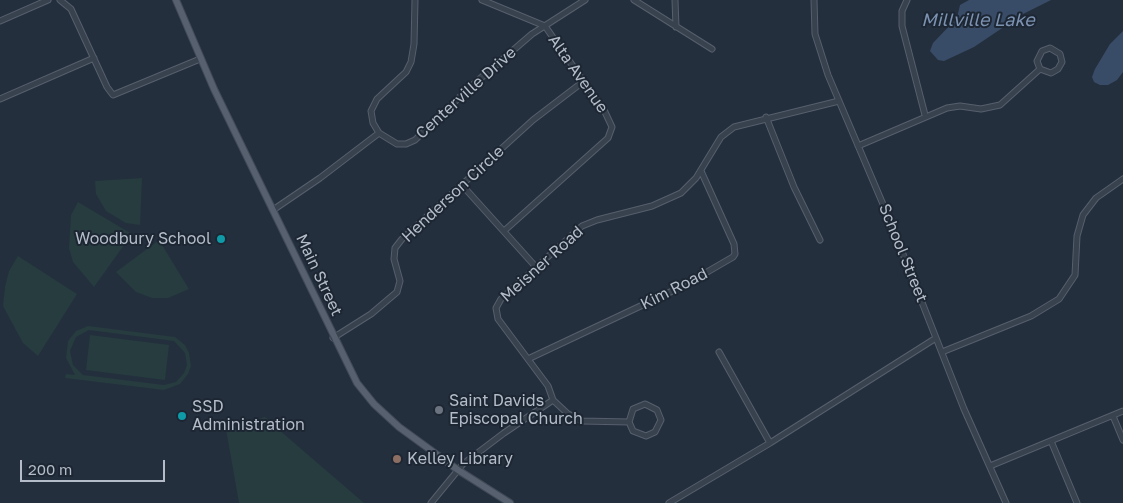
<!DOCTYPE html>
<style>
body{margin:0}
#map{position:relative;width:1123px;height:503px;overflow:hidden;background:#242f3e;font-family:"Golos Text",sans-serif}
canvas{display:block}
.scale{position:absolute;left:20px;top:460px;width:145px;height:22px;box-sizing:border-box;border:2px solid #b4bcc9;border-top:0;padding-left:6px;font-size:15px;line-height:18px;white-space:nowrap;color:#b4bcc9;-webkit-text-stroke:4px #1d2633;paint-order:stroke}
</style>
<div id="map">
<canvas width="1123" height="503"></canvas>
<div class="scale">200 m</div>
</div>
<script>
const context = document.querySelector('canvas').getContext('2d');
context.lineJoin = 'round';
function fillPath(path, color) { context.fillStyle = color; context.fill(path, 'evenodd'); }
const toPath = rows => new Path2D(rows.map(r => 'M' + r).join(''));
function trace(path, color, width, dash) { context.strokeStyle = color; context.lineWidth = width; context.lineCap = dash ? 'butt' : 'round'; context.setLineDash(dash || []); context.stroke(path); }
function label(font, color, halo, rows, align = 'center') {
  context.font = font + ' "Golos Text",sans-serif'; context.lineWidth = 4; context.setLineDash([]); context.textBaseline = 'middle'; context.strokeStyle = halo; context.fillStyle = color; for (const [text, x, y, turn = 0] of rows) {
    context.save(); context.translate(x, y); context.rotate((+turn || 0) * Math.PI / 180); context.textAlign = isNaN(turn) ? turn : align; if (halo) context.strokeText(text, 0, 0); context.fillText(text, 0, 0); context.restore();
  }
}
fillPath(toPath([
 [142,178,140,225,126,223,106,211,96,194,95,181],
 [78,202,132,234,94,287,73,262,69,248,71,215],
 [159,240,189,289,168,298,152,298,136,292,116,272],
 [18,256,77,294,38,356,23,343,3,306,5,287,9,271],
 [88,326,175,337,185,345,189,353,191,366,188,374,180,384,164,390,65,378,66,374,75,375,66,358,68,341,76,331],
 [89,330,174,341,185,353,187,365,184,373,176,382,164,385,83,375,73,365,70,351,76,337],
 [90,335,169,345,165,380,86,370],
 [265,417,285,435,364,503,239,503,226,429]
]), '#263c3f');
fillPath(toPath([
 [969,0,1051,0,1023,14,974,47,944,61,938,60,930,51,933,43,957,18,960,5],
 [1123,31,1123,72,1117,80,1108,85,1100,85,1094,82,1092,77,1095,69,1110,44]
]), '#394c67');
const minor = toPath([
 [60,0,71,9,107,87,113,95,200,59],
 [482,0,545,26,605,112,612,127,608,138,504,231],
 [634,0,712,49],
 [675,0,676,27],
 [814,0,815,34,828,75,888,216,964,409,1006,503],
 [907,0,902,11,902,26,925,115],
 [0,21,48,0],
 [0,99,94,58],
 [766,117,794,187,820,240],
 [379,133,373,123,371,111,377,99,406,72,411,62,414,44,415,0],
 [858,146,947,108,960,106,981,109,1000,105,1040,69,1051,73,1058,69,1062,62,1060,54,1050,48,1042,51,1037,61,1040,69],
 [462,185,535,266],
 [273,210,320,178,379,133,397,144,406,144,415,140,468,89,532,34,585,0],
 [333,338,371,314,397,292,400,281,394,259,395,248,402,239,533,120,584,81],
 [719,352,770,443],
 [942,352,1031,316,1059,299,1075,275,1077,236,1083,215,1096,198,1123,179],
 [528,359,683,286,733,257,735,254,734,244,701,171],
 [553,400,548,386,498,319,496,308,501,299,582,226,597,220,652,206,681,193,696,178,721,137,734,127,839,101],
 [553,400,568,414,582,421,629,422,633,409,645,404,657,410,661,420,655,432,646,436,633,431,629,422],
 [1113,416,1123,440],
 [1051,441,1077,503],
 [990,466,1123,411],
 [431,503,463,464,504,433,553,400],
 [669,503,770,443,936,338]
]);
const major = toPath([
 [176,0,214,89,357,383,374,404,399,427,458,470,510,503]
]);
trace(minor, '#565f6c', 7);
trace(major, '#414a57', 8);
trace(minor, '#38414e', 5);
trace(major, '#56606e', 6);
for (const [x, y, r, color] of [
 [221,239,5,"#0f9aa8"],
 [439,410,5,"#6b7280"],
 [182,416,5,"#0f9aa8"],
 [397,459,5,"#8d6e63"]
]) { const dot = new Path2D(); dot.arc(x, y, r, 0, 2 * Math.PI); context.fillStyle = color; context.fill(dot); trace(dot, '#1d2633', 2); }
label('16px', '#b4bcc9', '#1d2633', [
 ["Alta Avenue",578,74,55],
 ["Centerville Drive",466,93,-42],
 ["Henderson Circle",453,194,-43],
 ["School Street",903,253,68],
 ["Meisner Road",542,264,-42],
 ["Main Street",319,275,65],
 ["Kim Road",674,289,-27]
]);
label('16px', '#b4bcc9', '#1d2633', [
 ["Woodbury School",211,239,"right"],
 ["Saint Davids",449,401],
 ["Episcopal Church",449,419],
 ["SSD",192,407],
 ["Administration",192,425],
 ["Kelley Library",407,459]
], 'left');
label('italic 18px', '#7c92b1', '#1d2633', [
 ["Millville Lake",978,20]
]);
</script>
